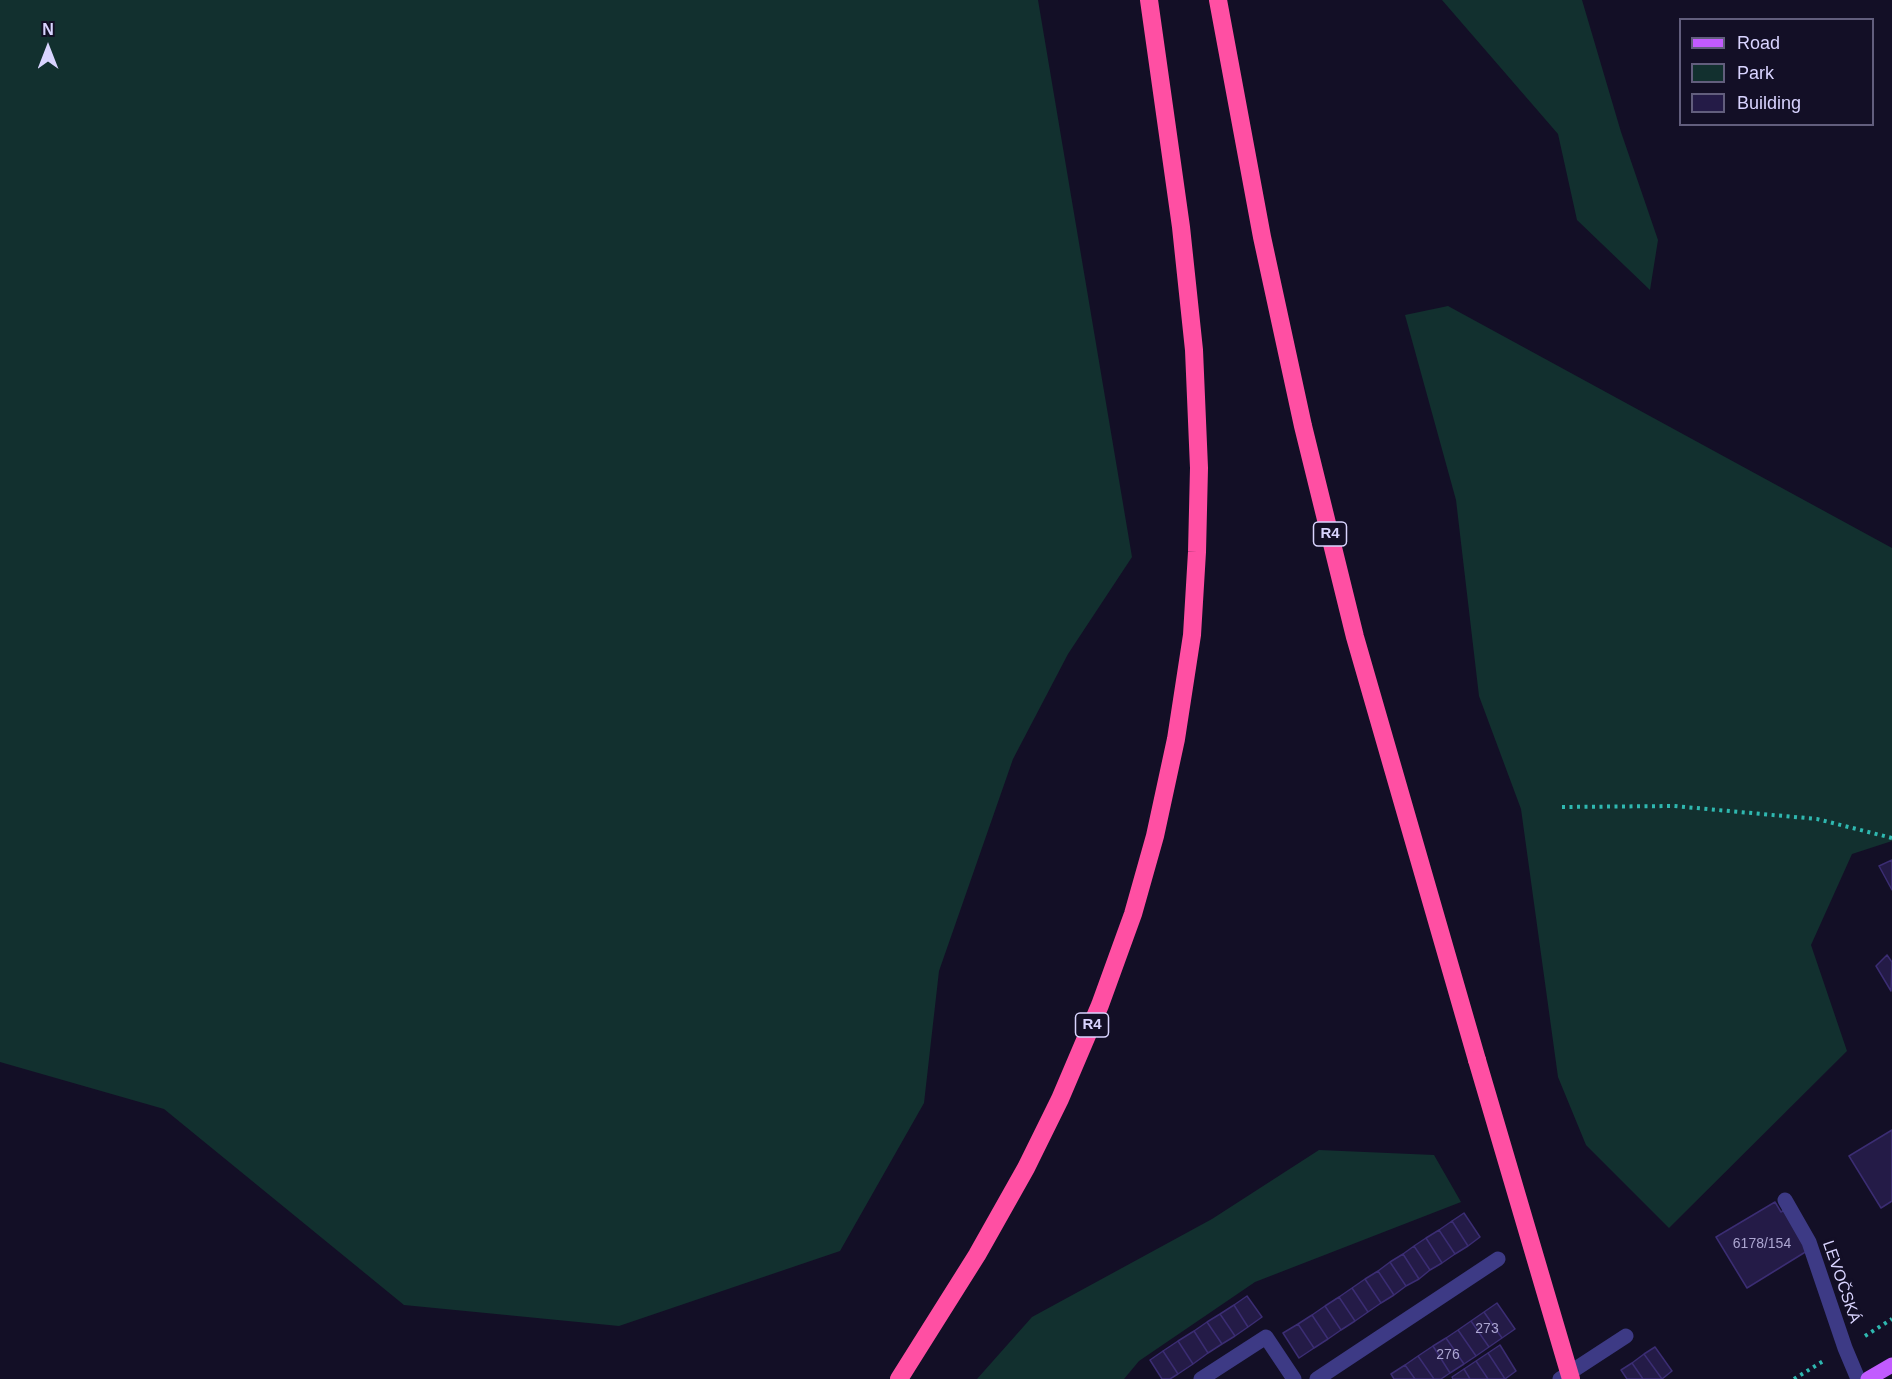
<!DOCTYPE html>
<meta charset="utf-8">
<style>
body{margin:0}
#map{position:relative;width:1892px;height:1379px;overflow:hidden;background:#130f26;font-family:Helvetica,sans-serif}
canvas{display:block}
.legend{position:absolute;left:1679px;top:18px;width:195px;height:108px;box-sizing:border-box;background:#130f26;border:2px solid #625e7d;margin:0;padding:8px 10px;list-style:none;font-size:18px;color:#d9d4ff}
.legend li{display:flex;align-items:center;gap:12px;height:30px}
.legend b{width:30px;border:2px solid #625e7d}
.north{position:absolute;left:18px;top:18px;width:60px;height:60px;-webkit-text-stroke:4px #130f26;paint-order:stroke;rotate:0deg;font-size:16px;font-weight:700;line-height:24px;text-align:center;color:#d9d4ff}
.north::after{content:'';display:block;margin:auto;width:21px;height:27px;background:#d9d4ff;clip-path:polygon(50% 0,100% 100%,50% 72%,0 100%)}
</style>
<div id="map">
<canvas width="1892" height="1379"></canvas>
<ul class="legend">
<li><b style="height:8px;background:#c25bff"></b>Road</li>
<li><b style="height:16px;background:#12302f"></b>Park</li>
<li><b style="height:16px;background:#241b47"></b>Building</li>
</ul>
<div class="north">N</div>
</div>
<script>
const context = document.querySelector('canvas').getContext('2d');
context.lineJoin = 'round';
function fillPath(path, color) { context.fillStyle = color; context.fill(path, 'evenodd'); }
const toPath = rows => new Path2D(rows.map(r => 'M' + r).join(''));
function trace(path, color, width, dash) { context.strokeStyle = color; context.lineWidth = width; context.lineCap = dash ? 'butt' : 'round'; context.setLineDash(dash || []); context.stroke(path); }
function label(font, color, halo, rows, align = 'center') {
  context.font = font + ' Helvetica,sans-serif'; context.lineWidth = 6; context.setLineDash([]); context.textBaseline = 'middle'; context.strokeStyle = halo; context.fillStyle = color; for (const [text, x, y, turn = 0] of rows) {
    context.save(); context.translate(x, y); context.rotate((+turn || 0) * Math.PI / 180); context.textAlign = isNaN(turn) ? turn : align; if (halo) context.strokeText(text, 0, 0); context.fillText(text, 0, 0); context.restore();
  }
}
fillPath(toPath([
 [0,0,1038,0,1132,557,1068,654,1013,759,939,971,924,1103,840,1251,619,1326,404,1305,164,1109,0,1062],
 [1442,0,1582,0,1621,132,1658,240,1650,290,1577,220,1558,134],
 [1448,306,1892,548,1892,841,1852,854,1811,945,1847,1051,1669,1228,1586,1145,1558,1077,1521,809,1479,696,1456,500,1405,315],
 [1319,1150,1434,1155,1461,1202,1255,1282,1139,1361,1124,1379,977,1379,1032,1317,1212,1219]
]), '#12302f');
const building = toPath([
 [1892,860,1892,890,1879,866,1892,860],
 [1887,955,1892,962,1891,991,1876,966,1887,955],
 [1892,1130,1892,1201,1881,1208,1849,1156,1892,1130],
 [1775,1202,1781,1212,1786,1209,1807,1251,1747,1288,1716,1237,1775,1202],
 [1464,1213,1480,1237,1468,1246,1452,1221,1464,1213],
 [1452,1221,1468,1246,1455,1254,1439,1230,1452,1221],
 [1439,1230,1455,1254,1442,1263,1426,1238,1439,1230],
 [1426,1238,1442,1263,1430,1270,1414,1246,1426,1238],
 [1414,1246,1430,1270,1419,1279,1403,1254,1414,1246],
 [1403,1254,1419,1279,1406,1286,1390,1262,1403,1254],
 [1390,1262,1406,1286,1394,1295,1378,1271,1390,1262],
 [1378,1271,1394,1295,1381,1303,1365,1279,1378,1271],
 [1365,1279,1381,1303,1368,1312,1352,1288,1365,1279],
 [1352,1288,1368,1312,1355,1321,1339,1297,1352,1288],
 [1247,1296,1262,1317,1248,1327,1234,1305,1247,1296],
 [1339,1297,1355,1321,1341,1330,1325,1306,1339,1297],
 [1497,1303,1515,1329,1502,1338,1484,1312,1497,1303],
 [1234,1305,1248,1327,1235,1336,1220,1314,1234,1305],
 [1325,1306,1341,1330,1328,1339,1312,1315,1325,1306],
 [1484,1312,1502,1338,1489,1347,1471,1321,1484,1312],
 [1220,1314,1235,1336,1222,1344,1207,1322,1220,1314],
 [1312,1315,1328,1339,1314,1348,1298,1324,1312,1315],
 [1471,1321,1489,1347,1476,1356,1458,1330,1471,1321],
 [1207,1322,1222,1344,1208,1353,1194,1331,1207,1322],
 [1298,1324,1314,1348,1299,1358,1283,1333,1298,1324],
 [1458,1330,1476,1356,1464,1364,1446,1338,1458,1330],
 [1194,1331,1208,1353,1193,1364,1178,1341,1194,1331],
 [1446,1338,1464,1364,1450,1373,1433,1346,1446,1338],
 [1178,1341,1193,1364,1178,1374,1163,1351,1178,1341],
 [1500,1345,1516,1371,1505,1379,1488,1353,1500,1345],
 [1433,1346,1450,1373,1441,1379,1434,1379,1418,1356,1433,1346],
 [1655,1347,1672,1371,1662,1379,1644,1354,1655,1347],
 [1163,1351,1178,1374,1170,1379,1162,1379,1150,1360,1163,1351],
 [1488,1353,1505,1379,1488,1379,1476,1361,1488,1353],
 [1644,1354,1662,1379,1643,1379,1632,1363,1644,1354],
 [1418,1356,1434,1379,1415,1379,1405,1365,1418,1356],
 [1476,1361,1488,1379,1470,1379,1464,1369,1476,1361],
 [1632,1363,1643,1379,1627,1379,1621,1370,1632,1363],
 [1405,1365,1415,1379,1394,1379,1391,1374,1405,1365],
 [1464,1369,1470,1379,1453,1379,1452,1377,1464,1369]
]);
fillPath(building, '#241b47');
trace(building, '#3b2d73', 1.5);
trace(toPath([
 [1562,807,1674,806,1817,819,1892,838],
 [1865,1336,1892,1319],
 [1794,1379,1825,1360]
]), '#2fb8b0', 4, [3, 4.5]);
trace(toPath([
 [1785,1200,1809,1242,1845,1348,1858,1379],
 [1201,1379,1266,1337,1294,1379],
 [1317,1379,1498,1259],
 [1560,1379,1626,1336]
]), '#3d3a85', 15);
trace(toPath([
 [1868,1379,1892,1365]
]), '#c25bff', 15);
trace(toPath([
 [1218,0,1262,237,1303,426,1355,637,1477,1060],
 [899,1379,977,1255,1026,1168,1060,1099,1100,1005,1133,914,1155,836,1176,739,1192,635,1197,552,1199,468,1194,350,1181,227,1149,0]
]), '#ff4fa3', 18);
trace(toPath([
 [1477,1060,1571,1379]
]), '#ff4fa3', 18);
label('14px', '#aca6d1', null, [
 ["6178/154",1762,1244],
 ["273",1487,1329],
 ["276",1448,1355]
]);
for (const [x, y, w] of [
 [1330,534,33],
 [1092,1025,33]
]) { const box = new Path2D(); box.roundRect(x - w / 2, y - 12, w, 24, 4.5); context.fillStyle = '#130f26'; context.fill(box); trace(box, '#d9d4ff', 1.5); }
label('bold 15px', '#d9d4ff', null, [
 ["R4",1330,534],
 ["R4",1092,1025]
]);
label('16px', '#d9d4ff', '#130f26', [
 ["LEVOČSKÁ",1841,1282,71]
]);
</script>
